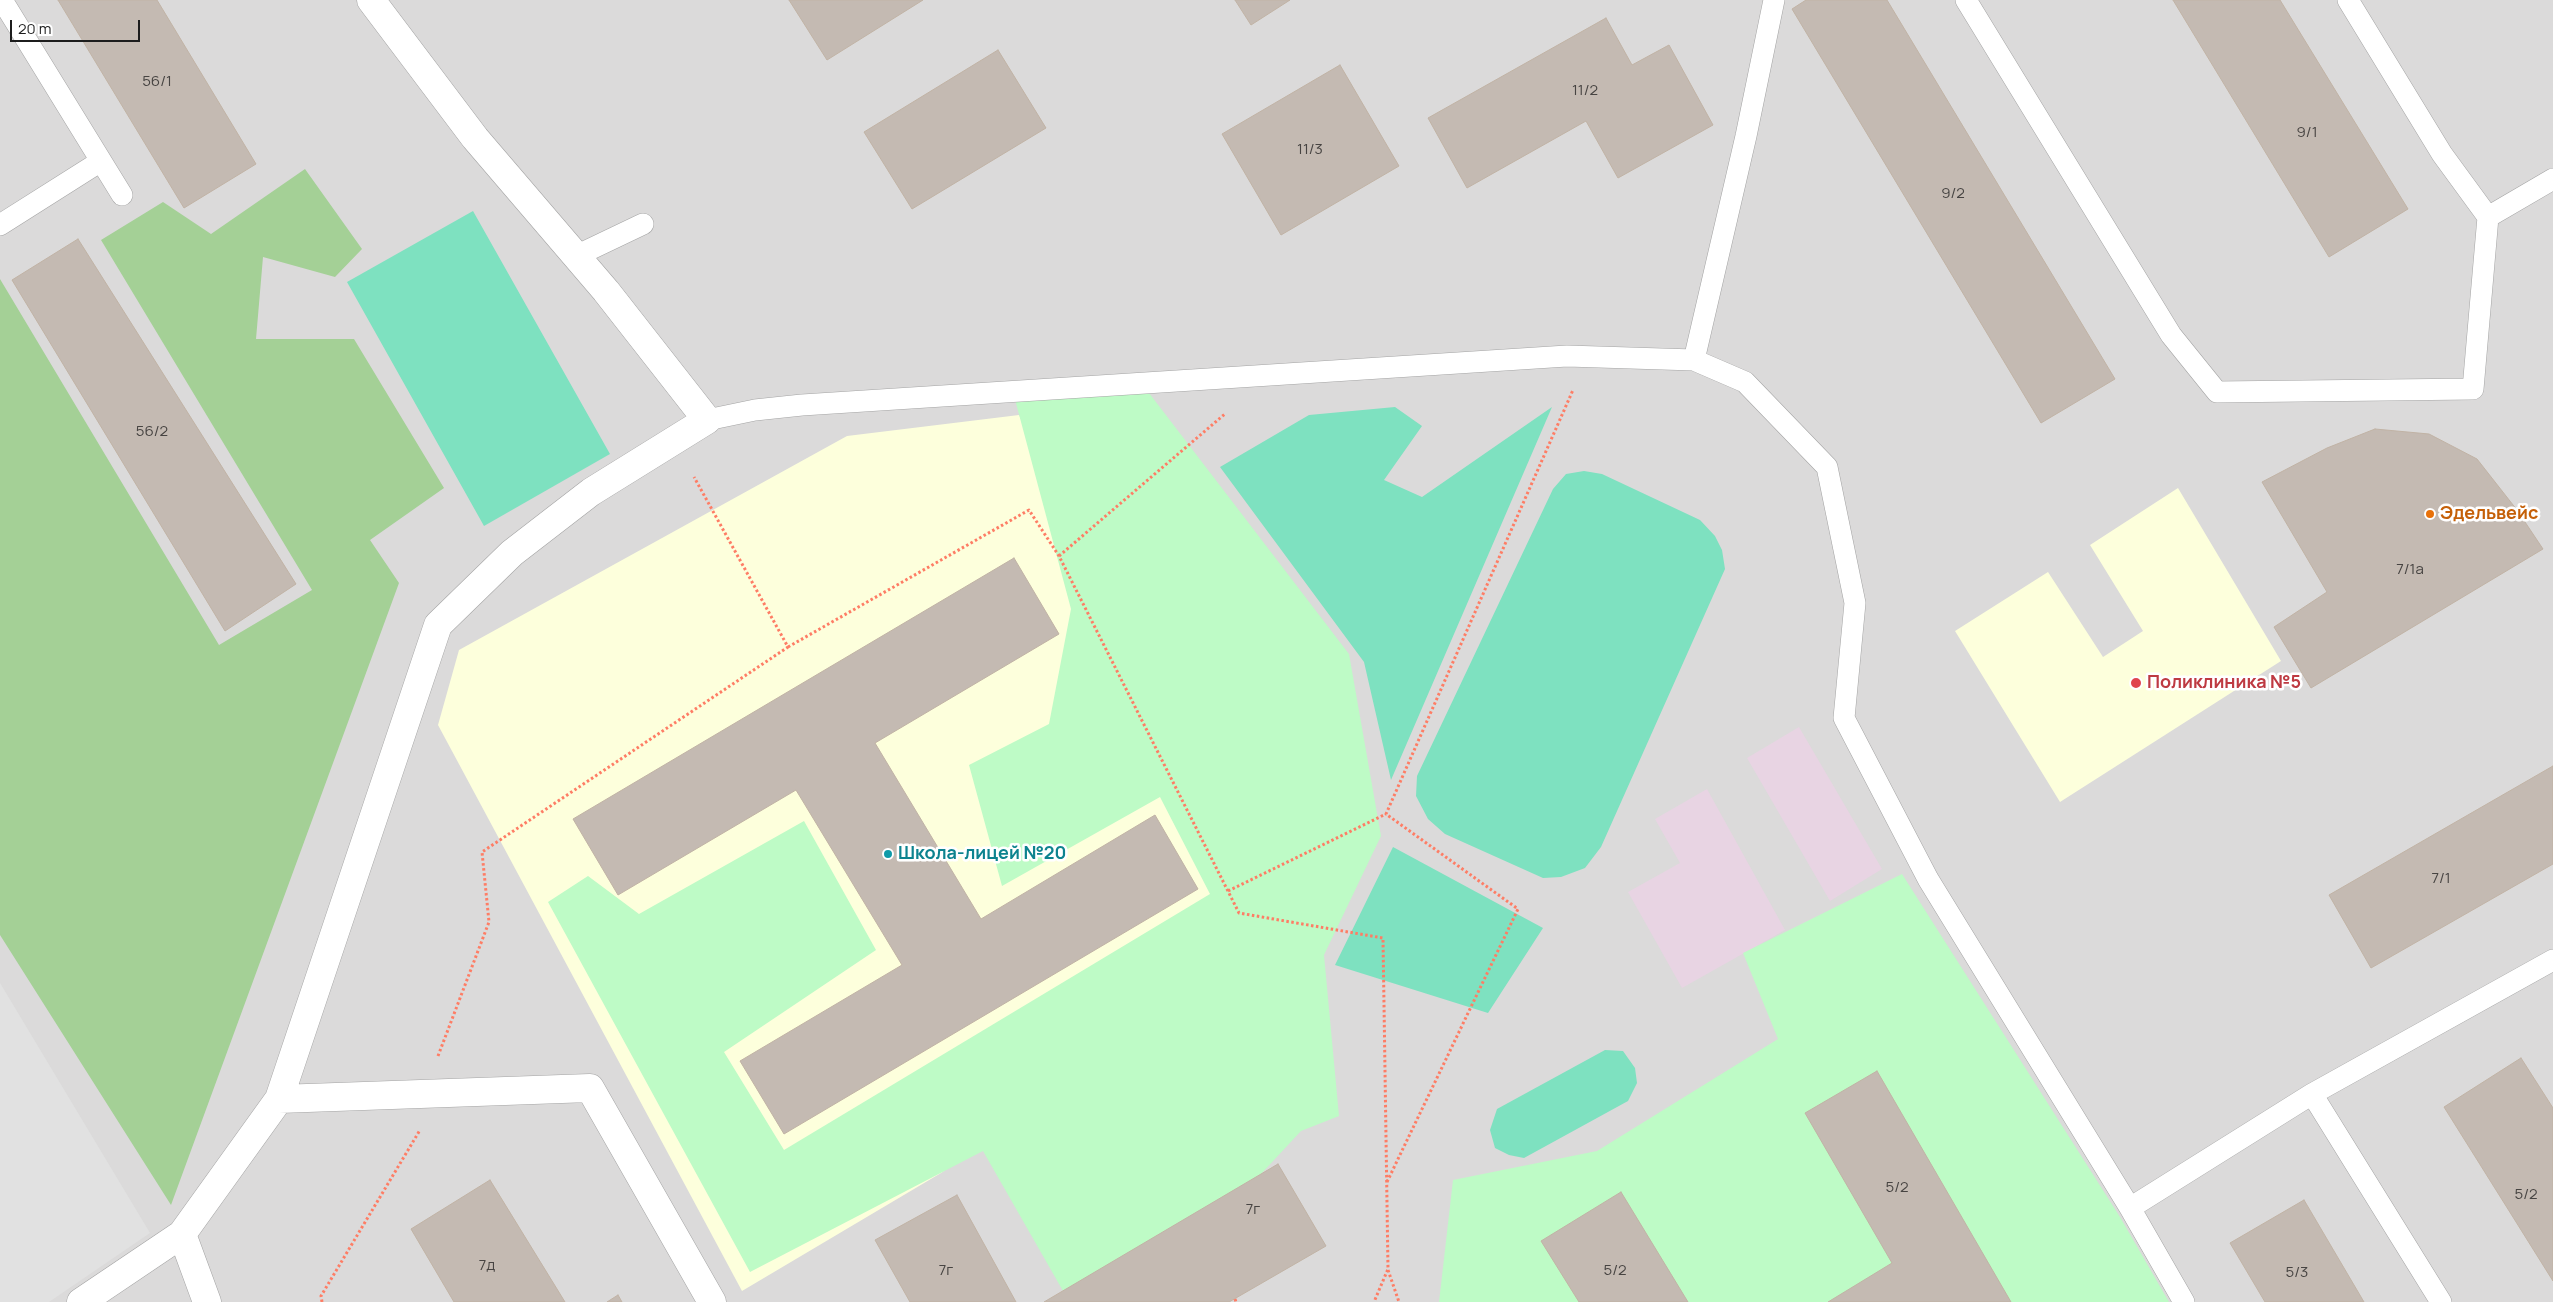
<!DOCTYPE html>
<meta charset="utf-8">
<style>
body{margin:0}
#map{position:relative;width:2553px;height:1302px;overflow:hidden;background:#efebe3;font-family:Manrope,sans-serif}
canvas{display:block}
.scale{position:absolute;left:10px;top:20px;width:130px;height:22px;box-sizing:border-box;border:2px solid #1d1d1d;border-top:0;padding-left:6px;font-size:15px;line-height:18px;white-space:nowrap;color:#1d1d1d;-webkit-text-stroke:4px #fff;paint-order:stroke}
</style>
<div id="map">
<canvas width="2553" height="1302"></canvas>
<div class="scale">20 m</div>
</div>
<script>
const context = document.querySelector('canvas').getContext('2d');
context.lineJoin = 'round';
function fillPath(path, color) { context.fillStyle = color; context.fill(path, 'evenodd'); }
const toPath = rows => new Path2D(rows.map(r => 'M' + r).join(''));
function trace(path, color, width, dash) { context.strokeStyle = color; context.lineWidth = width; context.lineCap = dash ? 'butt' : 'round'; context.setLineDash(dash || []); context.stroke(path); }
function label(font, color, halo, rows, align = 'center') {
  context.font = font + ' Manrope,sans-serif'; context.lineWidth = 5; context.setLineDash([]); context.textBaseline = 'middle'; context.strokeStyle = halo; context.fillStyle = color; for (const [text, x, y, turn = 0] of rows) {
    context.save(); context.translate(x, y); context.rotate((+turn || 0) * Math.PI / 180); context.textAlign = isNaN(turn) ? turn : align; if (halo) context.strokeText(text, 0, 0); context.fillText(text, 0, 0); context.restore();
  }
}
fillPath(toPath([
 [0,0,2553,0,2553,1302,0,1302]
]), '#dbdada');
fillPath(toPath([
 [1799,727,1882,869,1830,901,1747,758],
 [1707,789,1785,930,1682,988,1628,892,1680,863,1655,819]
]), '#e8d4e3');
fillPath(toPath([
 [1019,415,1279,935,941,1173,742,1291,438,725,459,650,847,436],
 [2178,488,2281,661,2060,802,1955,631,2048,572,2103,657,2143,631,2090,545]
]), '#fdffdc');
fillPath(toPath([
 [305,169,362,249,335,277,263,257,256,339,354,339,444,488,370,540,399,583,171,1205,0,935,0,279,219,645,312,590,101,240,163,202,211,234]
]), '#a4d096');
fillPath(toPath([
 [1146,389,1349,654,1381,836,1324,955,1339,1116,1301,1131,1261,1174,1063,1291,983,1151,750,1272,548,902,588,876,639,914,804,821,876,950,724,1052,784,1150,1210,894,1160,797,1002,886,969,765,1049,724,1071,609,1013,392],
 [1902,874,2120,1217,2169,1302,1439,1302,1453,1180,1597,1151,1778,1039,1743,953]
]), '#befbc6');
fillPath(toPath([
 [473,211,610,454,484,526,347,282],
 [1395,407,1422,426,1384,480,1422,497,1552,407,1391,780,1364,662,1220,467,1309,415],
 [1584,471,1602,474,1700,520,1715,536,1722,550,1725,569,1601,847,1585,868,1561,877,1543,878,1445,834,1428,819,1416,796,1417,776,1553,489,1566,474],
 [1393,847,1543,928,1488,1013,1335,965],
 [1605,1050,1623,1051,1635,1068,1637,1083,1628,1101,1524,1158,1509,1155,1495,1148,1490,1130,1497,1109]
]), '#7ee1c0');
fillPath(toPath([
 [0,983,150,1233,49,1302,0,1302]
]), '#e1e1e1');
const building = toPath([
 [58,0,157,0,256,164,184,208,58,0],
 [789,0,923,0,827,60,789,0],
 [1235,0,1290,0,1251,25,1235,0],
 [1806,0,1887,0,2115,379,2041,423,1792,9,1806,0],
 [2173,0,2280,0,2408,209,2329,257,2173,0],
 [1606,18,1632,65,1669,45,1713,125,1618,178,1586,121,1467,188,1428,118,1606,18],
 [998,50,1046,128,912,209,864,132,998,50],
 [1340,65,1399,166,1281,235,1222,134,1340,65],
 [78,239,296,584,225,631,12,280,78,239],
 [2375,429,2429,434,2477,459,2517,510,2543,549,2311,688,2274,627,2327,592,2262,482,2327,448,2375,429],
 [1014,558,1059,634,875,743,981,919,1155,815,1198,889,784,1134,740,1061,902,965,796,790,618,895,573,819,1014,558],
 [2553,766,2553,864,2371,968,2329,895,2553,766],
 [2521,1058,2553,1108,2553,1281,2444,1107,2521,1058],
 [1877,1071,2011,1302,1828,1302,1892,1263,1805,1113,1877,1071],
 [1278,1164,1326,1246,1229,1302,1044,1302,1278,1164],
 [490,1180,565,1302,454,1302,411,1229,490,1180],
 [1621,1192,1688,1302,1579,1302,1541,1241,1621,1192],
 [957,1195,1016,1302,910,1302,875,1240,957,1195],
 [2304,1200,2364,1302,2265,1302,2230,1243,2304,1200],
 [618,1295,622,1302,607,1302,618,1295]
]);
fillPath(building, '#c4bab2');
trace(building, '#c1b3a5', 1);
const service = toPath([
 [2,0,122,195],
 [1966,0,2171,335,2217,392,2473,389,2488,217,2553,179],
 [2348,0,2442,154,2488,217],
 [0,225,101,161],
 [576,256,643,224],
 [1694,360,1746,136,1774,0],
 [707,420,755,410,802,405,1567,356,1694,360,1745,382,1827,467,1855,603,1844,718,1928,879,2130,1208,2312,1094,2441,1302],
 [2312,1094,2553,960],
 [2130,1208,2184,1302]
]);
const minor = toPath([
 [279,1099,590,1088,712,1302],
 [182,1234,207,1302],
 [81,1302,182,1234,279,1099,438,625,512,553,591,492,707,420,606,291,475,138,371,0]
]);
trace(service, '#a4a4a4', 22);
trace(minor, '#a4a4a4', 29);
trace(toPath([
 [1059,556,1226,413],
 [788,647,1029,510,1059,556,1239,913,1383,938,1388,1269,1374,1302],
 [1228,891,1386,814],
 [438,1056,489,922,482,852,788,647,694,477],
 [1387,1182,1518,909,1386,814,1573,390],
 [1388,1270,1399,1302],
 [1235,1299,1236,1302],
 [322,1302,321,1296,420,1130]
]), '#fe7d65', 3, [2.5, 2.5]);
trace(service, '#fff', 21);
trace(minor, '#fff', 28);
for (const [x, y, r, color] of [
 [2430,514,5,"#e8710a"],
 [2136,683,6,"#e0444e"],
 [888,854,5,"#0f9aa8"]
]) { const dot = new Path2D(); dot.arc(x, y, r, 0, 2 * Math.PI); context.fillStyle = color; context.fill(dot); trace(dot, '#fff', 2); }
label('15px', '#474442', null, [
 ["56/1",157,82],
 ["11/2",1585,91],
 ["9/1",2307,133],
 ["11/3",1310,150],
 ["9/2",1953,194],
 ["56/2",152,432],
 ["7/1a",2410,570],
 ["7/1",2441,879],
 ["5/2",1897,1188],
 ["5/2",2526,1195],
 ["7г",1253,1210],
 ["7д",487,1266],
 ["7г",946,1271],
 ["5/2",1615,1271],
 ["5/3",2297,1273]
]);
label('bold 18px', '#c56008', '#fff', [
 ["Эдельвейс",2440,514]
], 'left');
label('bold 18px', '#be3a42', '#fff', [
 ["Поликлиника №5",2147,683]
], 'left');
label('bold 18px', '#0d838f', '#fff', [
 ["Школа-лицей №20",898,854]
], 'left');
</script>
